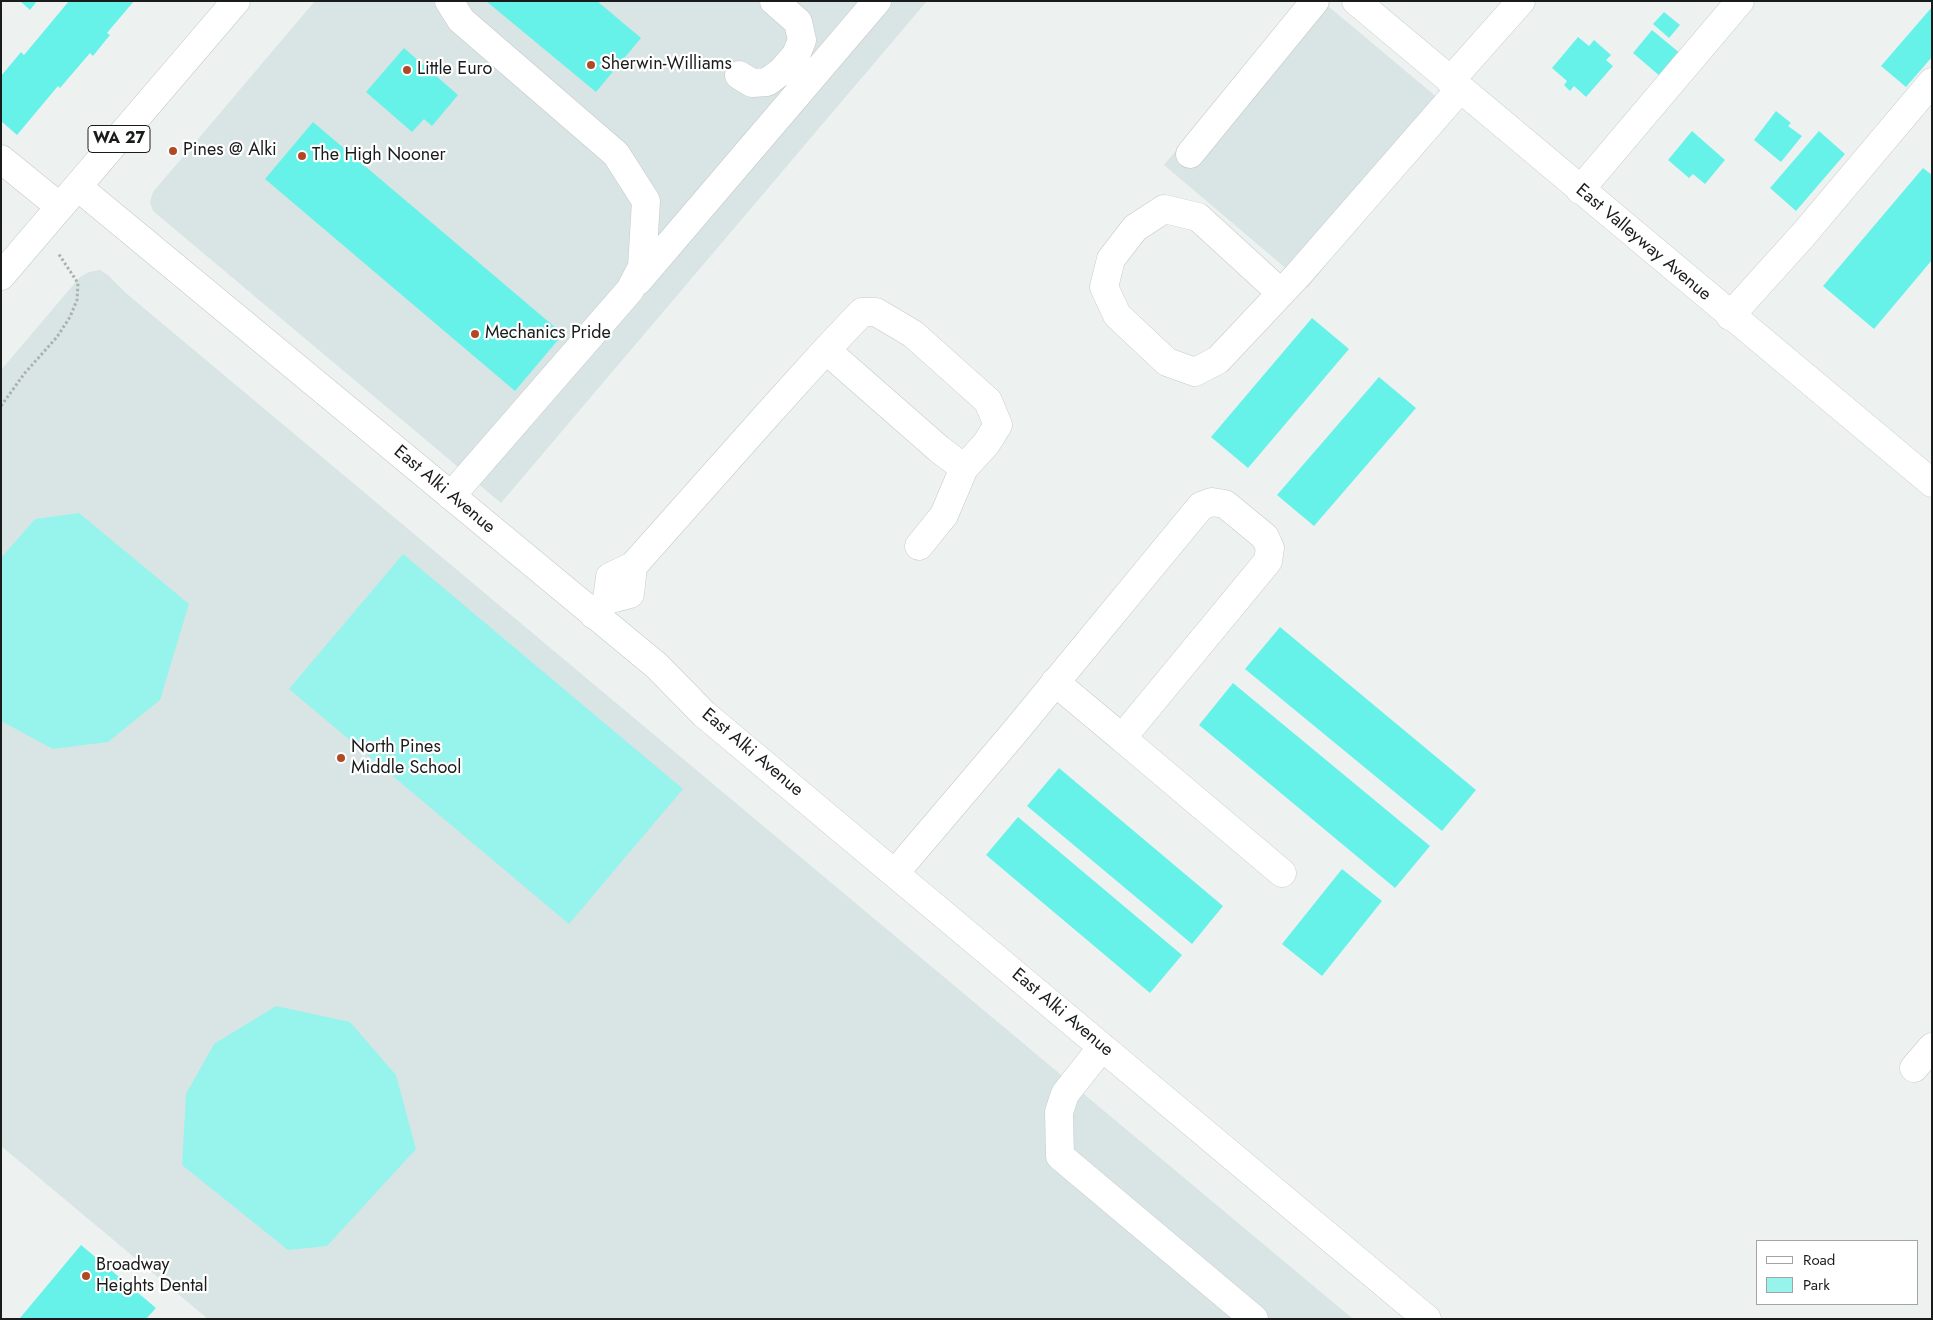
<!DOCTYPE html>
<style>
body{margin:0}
#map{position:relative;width:1933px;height:1320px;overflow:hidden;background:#edf2f1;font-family:Jost,sans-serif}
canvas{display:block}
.frame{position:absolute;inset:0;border:2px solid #1a1c1b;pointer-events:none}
.legend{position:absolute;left:1756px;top:1240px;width:162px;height:65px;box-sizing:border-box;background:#fff;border:1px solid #a3a4a4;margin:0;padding:6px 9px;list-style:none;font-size:15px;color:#1a1c1b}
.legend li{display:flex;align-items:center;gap:10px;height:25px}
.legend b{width:25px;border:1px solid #a3a4a4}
</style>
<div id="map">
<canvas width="1933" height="1320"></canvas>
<div class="frame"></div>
<ul class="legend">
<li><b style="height:6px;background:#fff"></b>Road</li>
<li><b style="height:14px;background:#97f4ed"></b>Park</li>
</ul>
</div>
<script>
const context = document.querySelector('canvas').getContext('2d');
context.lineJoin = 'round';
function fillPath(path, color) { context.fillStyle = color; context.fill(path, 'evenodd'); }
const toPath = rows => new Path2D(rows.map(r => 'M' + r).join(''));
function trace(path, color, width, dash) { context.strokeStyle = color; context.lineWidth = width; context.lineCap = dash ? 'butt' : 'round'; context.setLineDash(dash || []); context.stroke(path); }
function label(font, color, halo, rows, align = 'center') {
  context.font = font + ' Jost,sans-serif'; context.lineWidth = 4.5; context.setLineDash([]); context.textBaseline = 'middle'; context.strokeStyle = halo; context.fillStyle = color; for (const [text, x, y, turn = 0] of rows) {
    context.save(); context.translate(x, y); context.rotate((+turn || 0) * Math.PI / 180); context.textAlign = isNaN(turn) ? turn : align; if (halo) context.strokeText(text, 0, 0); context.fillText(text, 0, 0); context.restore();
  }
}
fillPath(toPath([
 [315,1,927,1,501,503,153,211,150,202,153,192],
 [1302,1,1322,1,1452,110,1308,287,1164,165],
 [100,270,109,276,127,294,1353,1319,208,1319,1,1146,1,370,80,277,89,272]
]), '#d8e5e4');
fillPath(toPath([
 [79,513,189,604,160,700,108,742,53,749,1,721,1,558,35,519],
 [403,554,683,789,569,924,289,689],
 [276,1006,350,1022,396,1075,416,1149,327,1246,288,1250,182,1165,186,1094,214,1044]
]), '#97f4ed');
fillPath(toPath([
 [20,1,37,1,30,10],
 [69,1,134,1,107,33,110,35,93,56,90,53,60,88,58,86,17,135,1,121,1,76,21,52,24,55],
 [486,1,597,1,641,38,596,92],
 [1932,7,1932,57,1906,87,1881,66],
 [1664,12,1680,25,1669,38,1653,24],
 [1652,30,1681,54,1661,77,1633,53],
 [1578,37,1589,46,1594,40,1611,55,1606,60,1613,66,1586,97,1574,86,1570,91,1564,85,1567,81,1552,68],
 [404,48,458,95,432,126,424,119,412,132,366,92],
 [1776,111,1791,123,1788,126,1802,136,1781,162,1754,140],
 [313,122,563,334,515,391,265,179],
 [1692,131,1725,160,1705,184,1693,174,1689,178,1668,160],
 [1819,131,1845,154,1796,211,1770,188],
 [1923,168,1932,175,1932,260,1874,329,1823,286],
 [1312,318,1349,349,1248,468,1211,437],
 [1379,377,1416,408,1314,526,1277,495],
 [1280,627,1476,790,1442,831,1245,669],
 [1233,683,1430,846,1395,888,1199,725],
 [1059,768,1223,906,1192,944,1027,806],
 [1018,817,1182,955,1150,993,986,855],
 [1342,869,1382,901,1322,976,1282,944],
 [81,1245,156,1308,146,1319,20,1318]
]), '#67f2e9');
const minor = toPath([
 [449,1,461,20,616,154,646,201,642,267,630,290,451,496],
 [1356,1,1932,483],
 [739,75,752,83,767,82,782,71,796,55,802,40,798,22,774,1],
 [1450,81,1521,1],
 [1190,154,1315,1],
 [1,159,60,207],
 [78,187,657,666,704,714,1427,1319],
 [1580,190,1740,1],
 [638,281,877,1],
 [1281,293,1198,217,1164,209,1135,228,1111,259,1104,287,1117,315,1167,362,1195,372,1218,360,1297,276,1460,89],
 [1730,316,1804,234,1932,82],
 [919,546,944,515,964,468],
 [633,566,769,413,826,350,862,312,876,312,913,334,988,401,998,425,986,444,964,468,939,449,826,350],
 [594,615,607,600,610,577,633,566,630,594,607,600],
 [1055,682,1122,738],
 [895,873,1013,734,1201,506,1212,502,1225,504,1265,537,1270,548,1268,561,1122,738,1282,873],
 [1102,1047,1065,1094,1059,1112,1060,1156,1254,1319],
 [1914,1068,1932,1047]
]);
const major = toPath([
 [1,276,236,1]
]);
trace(minor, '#c5c9c9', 29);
trace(major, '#c5c9c9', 29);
trace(toPath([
 [1,406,24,374,57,337,70,317,77,300,78,283,58,253]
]), '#acb0af', 3, [2.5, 2.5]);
trace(minor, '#fff', 28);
trace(major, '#fff', 28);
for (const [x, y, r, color] of [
 [591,65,5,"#b14a24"],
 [407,70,5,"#b14a24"],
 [173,151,5,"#b14a24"],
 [302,156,5,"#b14a24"],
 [475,334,5,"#b14a24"],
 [341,758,5,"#b14a24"],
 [86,1276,5,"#b14a24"]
]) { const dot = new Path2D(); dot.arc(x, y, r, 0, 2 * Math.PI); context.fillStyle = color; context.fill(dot); trace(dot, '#fff', 2); }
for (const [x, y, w] of [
 [119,139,62]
]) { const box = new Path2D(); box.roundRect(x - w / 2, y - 13.5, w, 27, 4); context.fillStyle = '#fff'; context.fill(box); trace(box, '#1a1c1b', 1); }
label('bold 16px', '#1a1c1b', null, [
 ["WA 27",119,139]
]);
label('18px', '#1a1c1b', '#fff', [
 ["Sherwin-Williams",601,65],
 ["Little Euro",417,70],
 ["Pines @ Alki",183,151],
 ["The High Nooner",312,156],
 ["Mechanics Pride",485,334],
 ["North Pines",351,748],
 ["Middle School",351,769],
 ["Broadway",96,1266],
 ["Heights Dental",96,1287]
], 'left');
label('18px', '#1a1c1b', '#fff', [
 ["East Valleyway Avenue",1643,243,40],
 ["East Alki Avenue",444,490,40],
 ["East Alki Avenue",752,753,40],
 ["East Alki Avenue",1062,1013,40]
]);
</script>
